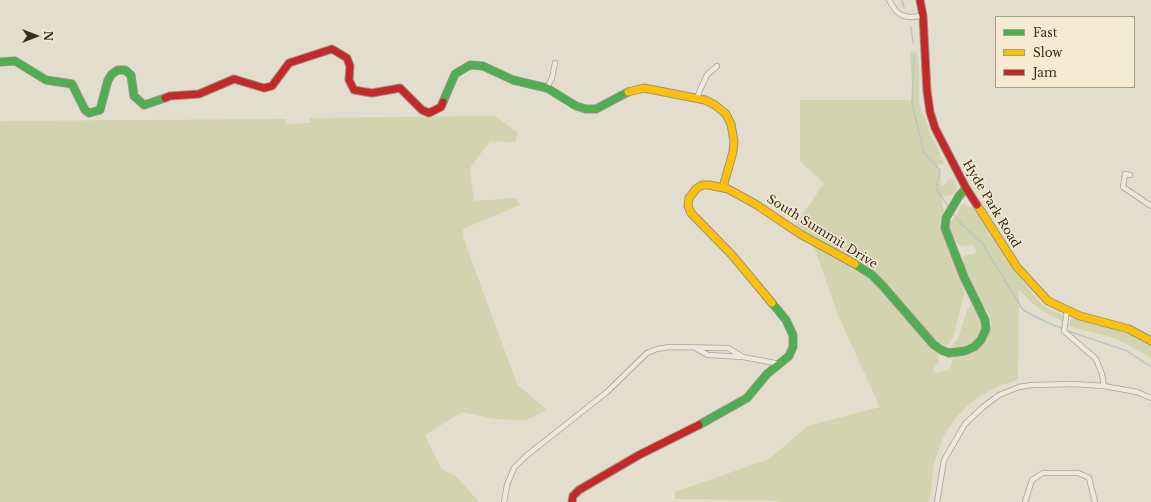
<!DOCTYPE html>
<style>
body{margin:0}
#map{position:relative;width:1151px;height:502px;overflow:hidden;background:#e3ddcd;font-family:"Libre Baskerville",serif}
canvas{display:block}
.legend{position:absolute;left:995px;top:16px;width:140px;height:72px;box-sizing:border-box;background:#f5ebd3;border:1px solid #a99e8b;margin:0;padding:5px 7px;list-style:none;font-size:12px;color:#382b1e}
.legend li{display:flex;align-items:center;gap:8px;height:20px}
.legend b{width:20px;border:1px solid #a99e8b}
.north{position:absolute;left:16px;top:16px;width:40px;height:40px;-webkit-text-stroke:3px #f5ebd3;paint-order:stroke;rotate:90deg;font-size:11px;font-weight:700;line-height:16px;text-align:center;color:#382b1e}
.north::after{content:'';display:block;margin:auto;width:14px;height:18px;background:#382b1e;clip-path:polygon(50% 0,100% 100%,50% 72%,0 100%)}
</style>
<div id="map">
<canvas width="1151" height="502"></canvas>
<ul class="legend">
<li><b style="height:5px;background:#4caf50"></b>Fast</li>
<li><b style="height:5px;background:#ffc107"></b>Slow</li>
<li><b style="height:5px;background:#c62828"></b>Jam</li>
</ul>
<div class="north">N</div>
</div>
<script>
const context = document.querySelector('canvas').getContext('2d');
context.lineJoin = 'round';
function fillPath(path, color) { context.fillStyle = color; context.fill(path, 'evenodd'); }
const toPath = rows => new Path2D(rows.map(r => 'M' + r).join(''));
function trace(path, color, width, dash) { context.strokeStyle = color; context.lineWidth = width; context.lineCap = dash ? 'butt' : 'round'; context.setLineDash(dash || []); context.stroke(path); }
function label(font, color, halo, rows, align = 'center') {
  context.font = font + ' "Libre Baskerville",serif'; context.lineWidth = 3; context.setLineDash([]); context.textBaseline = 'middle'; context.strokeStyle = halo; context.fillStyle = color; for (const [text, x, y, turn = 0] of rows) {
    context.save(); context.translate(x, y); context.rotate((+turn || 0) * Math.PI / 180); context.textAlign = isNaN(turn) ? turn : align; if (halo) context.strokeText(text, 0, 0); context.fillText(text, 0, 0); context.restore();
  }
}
fillPath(toPath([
 [913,51,917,53,918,57,919,72,919,100,921,112,925,117,930,135,938,148,940,156,944,163,942,165,937,164,941,171,941,185,944,186,948,180,952,179,955,182,957,187,953,195,944,196,941,198,944,212,940,221,940,226,965,285,965,290,955,331,951,341,946,346,944,347,937,344,883,282,860,263,795,226,824,183,800,161,800,100,913,100,910,52],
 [495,116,518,133,515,142,490,141,470,168,474,201,516,198,520,205,463,229,463,237,517,384,547,410,526,420,495,419,462,412,425,435,441,469,456,476,479,502,0,502,0,121,286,119,286,124,310,123,310,118],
 [963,204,966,204,969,207,975,208,1017,274,1040,303,1046,308,1062,315,1064,320,1061,323,1061,320,1044,312,1031,302,1019,290,1018,380,1001,385,977,398,965,408,954,420,944,435,938,451,933,468,931,492,928,502,784,502,766,500,675,499,675,492,769,459,808,426,880,407,838,315,813,243,859,269,881,287,938,355,939,361,934,368,934,372,939,373,950,369,954,355,971,354,979,349,985,342,992,325,988,312,981,303,963,267,963,256,974,254,976,251,975,247,971,245,963,246,958,244,949,230,950,222,957,215,961,206],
 [972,303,974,303,982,321,983,328,979,336,970,345,952,350,949,350,950,348,958,339,967,310],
 [1076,318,1132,335,1151,347,1151,358,1125,343,1111,337,1068,326,1071,319]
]), '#d2d3af');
trace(toPath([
 [902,0,904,8],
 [911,26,913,43],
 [914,56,912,103,924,153,940,170,936,188,942,198,949,207],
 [953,213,962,225,982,243,1023,310,1046,322,1061,328],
 [1068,331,1127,351,1151,367]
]), '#b8c9bf', 1.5);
const street = toPath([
 [889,0,896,11,901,15,909,17,923,16],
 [547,88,552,78,555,63],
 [697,99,699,92,707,75,717,66],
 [1130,175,1125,174,1123,187,1151,206],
 [1067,311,1064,331,1096,359,1102,374,1104,386],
 [697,349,708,355,743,357,780,364],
 [504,502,507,485,514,468,526,456,607,392,647,353,657,349,669,347,728,348,743,357],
 [937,502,944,460,965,424,983,407,999,395,1019,387,1032,385,1073,384,1104,386,1137,392,1151,398],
 [1025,502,1032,480,1043,473,1078,473,1083,475,1089,478,1095,502]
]);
const fast = toPath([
 [0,62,15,61,46,80,72,84,85,110,89,113,100,110,108,80,112,74,118,70,125,70,131,75,134,96,144,105,165,98],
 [443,102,455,74,470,65,483,66,513,80,547,88,576,106,586,109,596,109,628,92],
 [855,264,872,275,882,285,933,344,941,350,949,353,965,351,974,347,981,340,986,329,985,320,964,277,945,228,946,218,959,196,966,188],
 [699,425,747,398,767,374,789,356,793,347,793,335,786,320,772,303]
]);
const slow = toPath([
 [628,92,644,88,705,100,715,105,726,114,731,124,734,141,733,152,723,187],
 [977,205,1017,267,1048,301,1080,316,1129,329,1151,341],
 [772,303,732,255,691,213,688,206,689,198,696,189,702,185,709,185,728,189,757,205,800,234,855,264]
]);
const jam = toPath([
 [920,0,923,16,927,91,930,112,935,128,966,188,977,205],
 [165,98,170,96,199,94,234,79,264,88,272,86,289,63,332,49,347,58,350,66,349,80,354,90,372,93,400,88,422,110,429,113,441,107,443,102],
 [572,502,573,496,579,490,639,455,699,425]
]);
trace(street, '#a8a296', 6);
trace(fast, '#989186', 9);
trace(slow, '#989186', 9);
trace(jam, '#989186', 9);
trace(street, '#ece8de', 4.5);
trace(fast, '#4caf50', 7);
trace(slow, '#ffc107', 7);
trace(jam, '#c62828', 7);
label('12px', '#382b1e', '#f5ebd3', [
 ["Hyde Park Road",991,204,59],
 ["South Summit Drive",822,232,32]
]);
</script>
